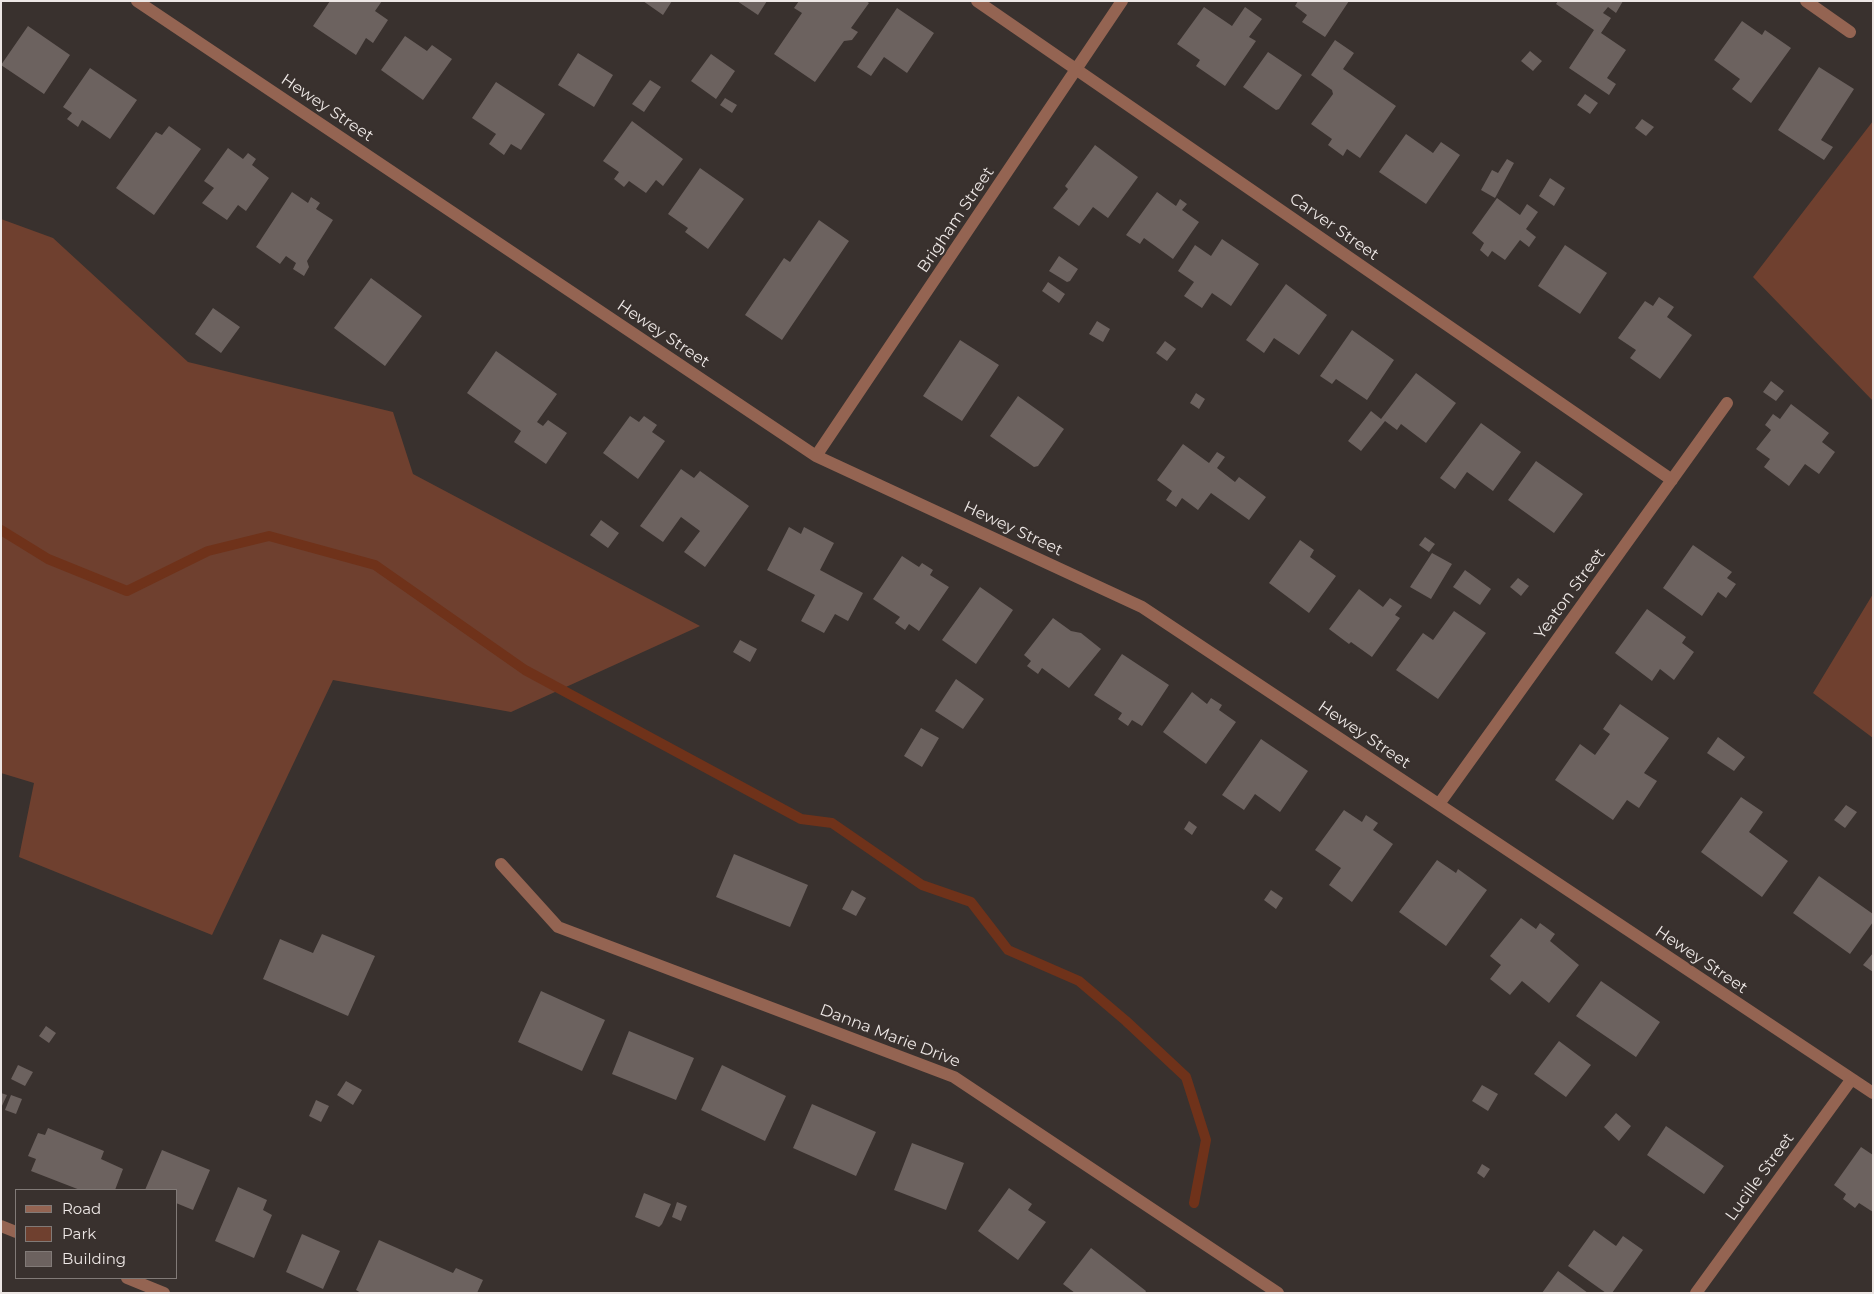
<!DOCTYPE html>
<style>
body{margin:0}
#map{position:relative;width:1874px;height:1294px;overflow:hidden;background:#39312e;font-family:Montserrat,sans-serif}
canvas{display:block}
.frame{position:absolute;inset:0;border:2px solid #ede7e5;pointer-events:none}
.legend{position:absolute;left:15px;top:1189px;width:162px;height:90px;box-sizing:border-box;background:#39312e;border:1px solid #817a77;margin:0;padding:6px 9px;list-style:none;font-size:15px;color:#ede7e5}
.legend li{display:flex;align-items:center;gap:10px;height:25px}
.legend b{width:25px;border:1px solid #817a77}
</style>
<div id="map">
<canvas width="1874" height="1294"></canvas>
<div class="frame"></div>
<ul class="legend">
<li><b style="height:6px;background:#946452"></b>Road</li>
<li><b style="height:14px;background:#6f402f"></b>Park</li>
<li><b style="height:14px;background:#6c625f"></b>Building</li>
</ul>
</div>
<script>
const context = document.querySelector('canvas').getContext('2d');
context.lineJoin = 'round';
function fillPath(path, color) { context.fillStyle = color; context.fill(path, 'evenodd'); }
const toPath = rows => new Path2D(rows.map(r => 'M' + r).join(''));
function trace(path, color, width, dash) { context.strokeStyle = color; context.lineWidth = width; context.lineCap = dash ? 'butt' : 'round'; context.setLineDash(dash || []); context.stroke(path); }
function label(font, color, halo, rows, align = 'center') {
  context.font = font + ' Montserrat,sans-serif'; context.lineWidth = 4.5; context.setLineDash([]); context.textBaseline = 'middle'; context.strokeStyle = halo; context.fillStyle = color; for (const [text, x, y, turn = 0] of rows) {
    context.save(); context.translate(x, y); context.rotate((+turn || 0) * Math.PI / 180); context.textAlign = isNaN(turn) ? turn : align; if (halo) context.strokeText(text, 0, 0); context.fillText(text, 0, 0); context.restore();
  }
}
fillPath(toPath([
 [1873,121,1873,401,1753,277],
 [1,219,53,238,188,362,393,412,413,474,700,626,511,712,333,680,212,935,19,857,34,783,1,773],
 [1873,594,1873,738,1813,693]
]), '#6f402f');
trace(toPath([
 [1,530,48,559,127,591,208,551,269,536,375,565,525,670,801,819,832,823,922,885,971,902,1008,950,1079,981,1126,1021,1186,1077,1206,1140,1194,1203]
]), '#6f321a', 10);
fillPath(toPath([
 [330,1,382,1,375,11,388,20,373,43,366,38,356,55,313,26],
 [643,1,672,1,663,15],
 [737,1,767,1,758,15],
 [799,1,866,1,869,3,851,28,858,32,852,40,844,41,815,82,774,54,802,13,794,8],
 [1298,1,1349,1,1325,37,1302,22,1307,15,1295,6],
 [1558,1,1623,1,1616,13,1608,7,1603,13,1611,18,1601,33,1626,50,1607,78,1616,84,1609,95,1569,68,1594,30,1556,4],
 [1204,7,1232,26,1245,7,1262,19,1249,37,1256,41,1225,86,1196,66,1200,60,1177,44],
 [897,8,934,33,907,73,884,57,871,76,857,67],
 [1742,21,1762,35,1765,30,1791,48,1751,103,1732,89,1740,79,1714,60],
 [28,26,70,55,44,94,1,65],
 [405,36,427,51,432,45,452,59,423,100,381,70],
 [1335,40,1354,53,1343,69,1396,106,1360,158,1347,149,1343,156,1328,145,1332,139,1311,124,1333,94,1332,90,1311,75],
 [1530,51,1542,61,1533,71,1521,61],
 [1268,52,1302,75,1279,109,1276,110,1243,87],
 [578,53,613,75,594,107,558,85],
 [711,54,735,71,716,99,691,81],
 [1819,67,1854,89,1821,140,1833,147,1824,160,1778,130],
 [90,68,137,100,110,139,82,120,78,127,67,119,72,113,63,107],
 [650,80,661,87,644,112,632,104],
 [496,82,545,114,521,150,511,144,504,155,489,144,496,134,472,118],
 [1585,94,1598,103,1590,114,1577,105],
 [725,98,737,105,732,113,720,105],
 [1642,119,1654,127,1646,136,1635,128],
 [632,121,683,159,663,186,656,180,646,193,629,181,624,187,614,179,619,172,603,161],
 [169,126,201,149,154,215,116,188,156,132,162,135],
 [1406,134,1433,153,1441,142,1460,155,1426,204,1379,172],
 [1095,145,1138,177,1108,218,1093,207,1079,226,1053,208,1068,189,1065,186],
 [228,148,243,159,248,153,256,159,252,165,269,178,246,211,238,205,227,220,202,203,214,188,204,181],
 [1507,159,1514,163,1495,198,1481,190,1492,170,1498,173],
 [700,168,744,199,708,249,685,232,688,228,668,214],
 [1550,178,1565,188,1554,206,1539,196],
 [292,192,308,203,311,197,320,203,316,209,333,220,307,261,309,267,304,276,293,269,296,263,286,256,280,264,256,247],
 [1157,192,1176,206,1180,199,1187,204,1182,210,1199,222,1173,259,1144,238,1140,244,1126,235],
 [1497,198,1520,215,1527,204,1538,212,1526,229,1536,237,1529,247,1520,240,1505,260,1492,251,1488,257,1480,250,1484,243,1472,233],
 [819,220,849,241,782,340,745,315,784,258,790,262],
 [1222,239,1259,264,1231,306,1212,293,1202,308,1184,296,1194,282,1178,271,1195,245,1211,256],
 [1565,245,1607,273,1580,314,1538,286],
 [1059,256,1078,269,1070,281,1067,282,1049,271],
 [371,278,422,316,385,366,334,328],
 [1048,282,1065,294,1059,303,1042,291],
 [1286,284,1327,315,1299,355,1274,338,1264,353,1246,340],
 [1659,297,1674,307,1667,317,1692,335,1660,379,1630,358,1636,350,1618,338,1645,301,1653,306],
 [213,308,240,327,221,353,195,334],
 [1097,321,1110,329,1103,342,1089,334],
 [1352,330,1394,360,1367,400,1336,379,1332,384,1320,376],
 [960,340,999,365,962,421,923,396],
 [1165,341,1176,349,1167,361,1156,353],
 [496,351,557,394,537,422,543,426,548,420,567,433,546,464,514,442,521,431,467,393],
 [1416,373,1456,403,1426,443,1401,424,1397,430,1385,421,1361,451,1348,441,1371,411,1381,419],
 [1771,381,1784,391,1776,401,1763,392],
 [1196,393,1205,399,1199,409,1190,403],
 [1018,396,1064,429,1038,466,1034,467,990,436],
 [1791,404,1829,433,1822,442,1835,452,1819,474,1805,464,1789,486,1764,467,1770,459,1756,449,1771,430,1765,425,1773,414,1780,419],
 [630,416,639,422,644,416,657,425,652,432,665,441,638,479,603,453],
 [1481,423,1521,452,1493,491,1467,472,1455,489,1440,478],
 [1183,444,1209,463,1217,452,1225,457,1217,468,1235,482,1239,477,1266,497,1249,520,1211,493,1198,510,1182,498,1176,507,1166,500,1172,491,1157,480],
 [1536,461,1583,494,1554,533,1508,500],
 [681,469,694,478,700,471,749,506,705,567,684,552,700,531,681,517,663,542,640,526],
 [601,520,619,533,608,548,590,535],
 [789,527,801,534,804,527,834,543,820,570,863,593,848,621,835,614,824,633,801,621,815,595,767,570],
 [1425,537,1435,544,1429,552,1419,545],
 [1300,540,1314,550,1310,557,1336,576,1309,613,1269,583],
 [1693,545,1732,572,1727,578,1736,584,1726,598,1718,592,1702,616,1663,588],
 [1432,553,1452,564,1431,599,1410,587],
 [902,556,919,567,922,563,933,570,930,575,949,587,919,631,909,624,905,630,895,623,900,617,873,599],
 [1465,570,1491,589,1480,605,1453,587],
 [1518,578,1529,586,1521,596,1510,587],
 [980,587,1013,610,976,664,942,640],
 [1359,589,1383,607,1390,598,1402,606,1395,615,1400,618,1372,657,1351,642,1349,644,1329,629],
 [1647,609,1686,637,1682,643,1694,652,1674,680,1660,669,1652,681,1615,653],
 [1454,611,1486,633,1438,699,1396,670,1423,633,1433,640],
 [1053,618,1071,631,1081,633,1101,649,1069,688,1042,668,1038,674,1027,666,1031,661,1024,655],
 [740,640,757,649,750,662,733,652],
 [1122,654,1169,685,1142,726,1132,720,1128,726,1118,719,1122,713,1094,695],
 [956,679,984,699,963,729,935,711],
 [1192,692,1207,704,1211,698,1222,705,1219,710,1236,722,1206,764,1163,732],
 [1620,704,1669,738,1644,773,1657,781,1639,808,1627,800,1613,820,1555,780,1580,744,1595,755,1610,734,1603,729],
 [921,728,939,738,922,767,904,756],
 [1718,737,1745,757,1734,771,1707,753],
 [1261,739,1308,771,1280,812,1255,794,1244,810,1222,795],
 [1741,797,1763,812,1749,832,1788,861,1762,897,1701,852],
 [1846,805,1857,812,1845,828,1834,820],
 [1344,810,1362,822,1366,815,1378,823,1373,830,1393,844,1352,902,1329,885,1341,868,1315,850],
 [1189,821,1197,827,1192,835,1184,829],
 [734,854,808,885,790,927,716,897],
 [1437,860,1456,873,1458,869,1487,890,1446,946,1399,912],
 [1819,876,1873,914,1873,922,1850,954,1793,913],
 [852,890,866,898,856,916,842,909],
 [1271,890,1283,898,1276,909,1264,900],
 [1521,918,1536,929,1540,923,1555,934,1550,941,1579,965,1549,1003,1522,981,1510,995,1490,979,1501,965,1490,956],
 [322,934,375,956,348,1016,263,979,280,939,313,953],
 [1873,953,1873,972,1863,965],
 [1601,981,1660,1022,1636,1057,1576,1016],
 [541,991,605,1020,582,1071,518,1042],
 [46,1026,56,1033,49,1043,39,1036],
 [629,1031,694,1058,676,1100,612,1074],
 [1559,1041,1591,1065,1566,1097,1534,1074],
 [18,1065,33,1072,25,1086,11,1079],
 [722,1065,786,1096,765,1141,701,1110],
 [346,1081,362,1090,353,1105,337,1095],
 [1482,1085,1498,1094,1488,1111,1472,1101],
 [1,1093,7,1095,1,1108],
 [11,1095,22,1099,16,1114,5,1110],
 [316,1100,329,1106,321,1122,309,1116],
 [812,1104,876,1132,856,1176,793,1148],
 [1616,1113,1631,1126,1619,1141,1604,1127],
 [1666,1126,1724,1166,1704,1194,1647,1155],
 [48,1128,104,1151,101,1159,123,1169,115,1190,80,1190,31,1171,36,1159,28,1156,38,1133,45,1135],
 [912,1143,964,1163,946,1210,894,1190],
 [1861,1147,1873,1155,1873,1212,1859,1203,1855,1208,1843,1199,1846,1194,1834,1185],
 [162,1150,210,1170,193,1210,176,1203,176,1190,145,1190],
 [1482,1164,1490,1169,1484,1178,1477,1173],
 [238,1187,267,1200,263,1210,272,1215,254,1258,215,1241],
 [1009,1188,1032,1204,1028,1210,1046,1222,1018,1260,978,1231],
 [644,1193,671,1204,662,1224,659,1227,635,1217],
 [677,1202,687,1206,681,1221,672,1217],
 [1594,1230,1616,1246,1623,1236,1643,1250,1612,1293,1606,1293,1568,1266],
 [302,1234,340,1251,323,1289,286,1272],
 [379,1240,453,1273,456,1268,483,1280,477,1293,361,1293,356,1290],
 [1091,1248,1146,1291,1145,1293,1075,1293,1063,1284],
 [1558,1271,1588,1293,1542,1293]
]), '#6c625f');
trace(toPath([
 [137,1,816,456,1142,607,1873,1093],
 [977,1,1672,480],
 [1806,1,1850,32],
 [816,456,1122,1],
 [1439,804,1727,403],
 [501,864,558,927,954,1077,1278,1293],
 [1,1226,16,1232],
 [127,1278,164,1293],
 [1696,1293,1851,1080]
]), '#946452', 12);
label('16px', '#ede7e5', '#39312e', [
 ["Hewey Street",327,108,34],
 ["Brigham Street",956,220,-56],
 ["Carver Street",1334,227,35],
 ["Hewey Street",663,334,34],
 ["Hewey Street",1013,529,25],
 ["Yeaton Street",1570,594,-54],
 ["Hewey Street",1364,735,34],
 ["Hewey Street",1701,960,34],
 ["Danna Marie Drive",890,1036,21],
 ["Lucille Street",1760,1177,-54]
]);
</script>
